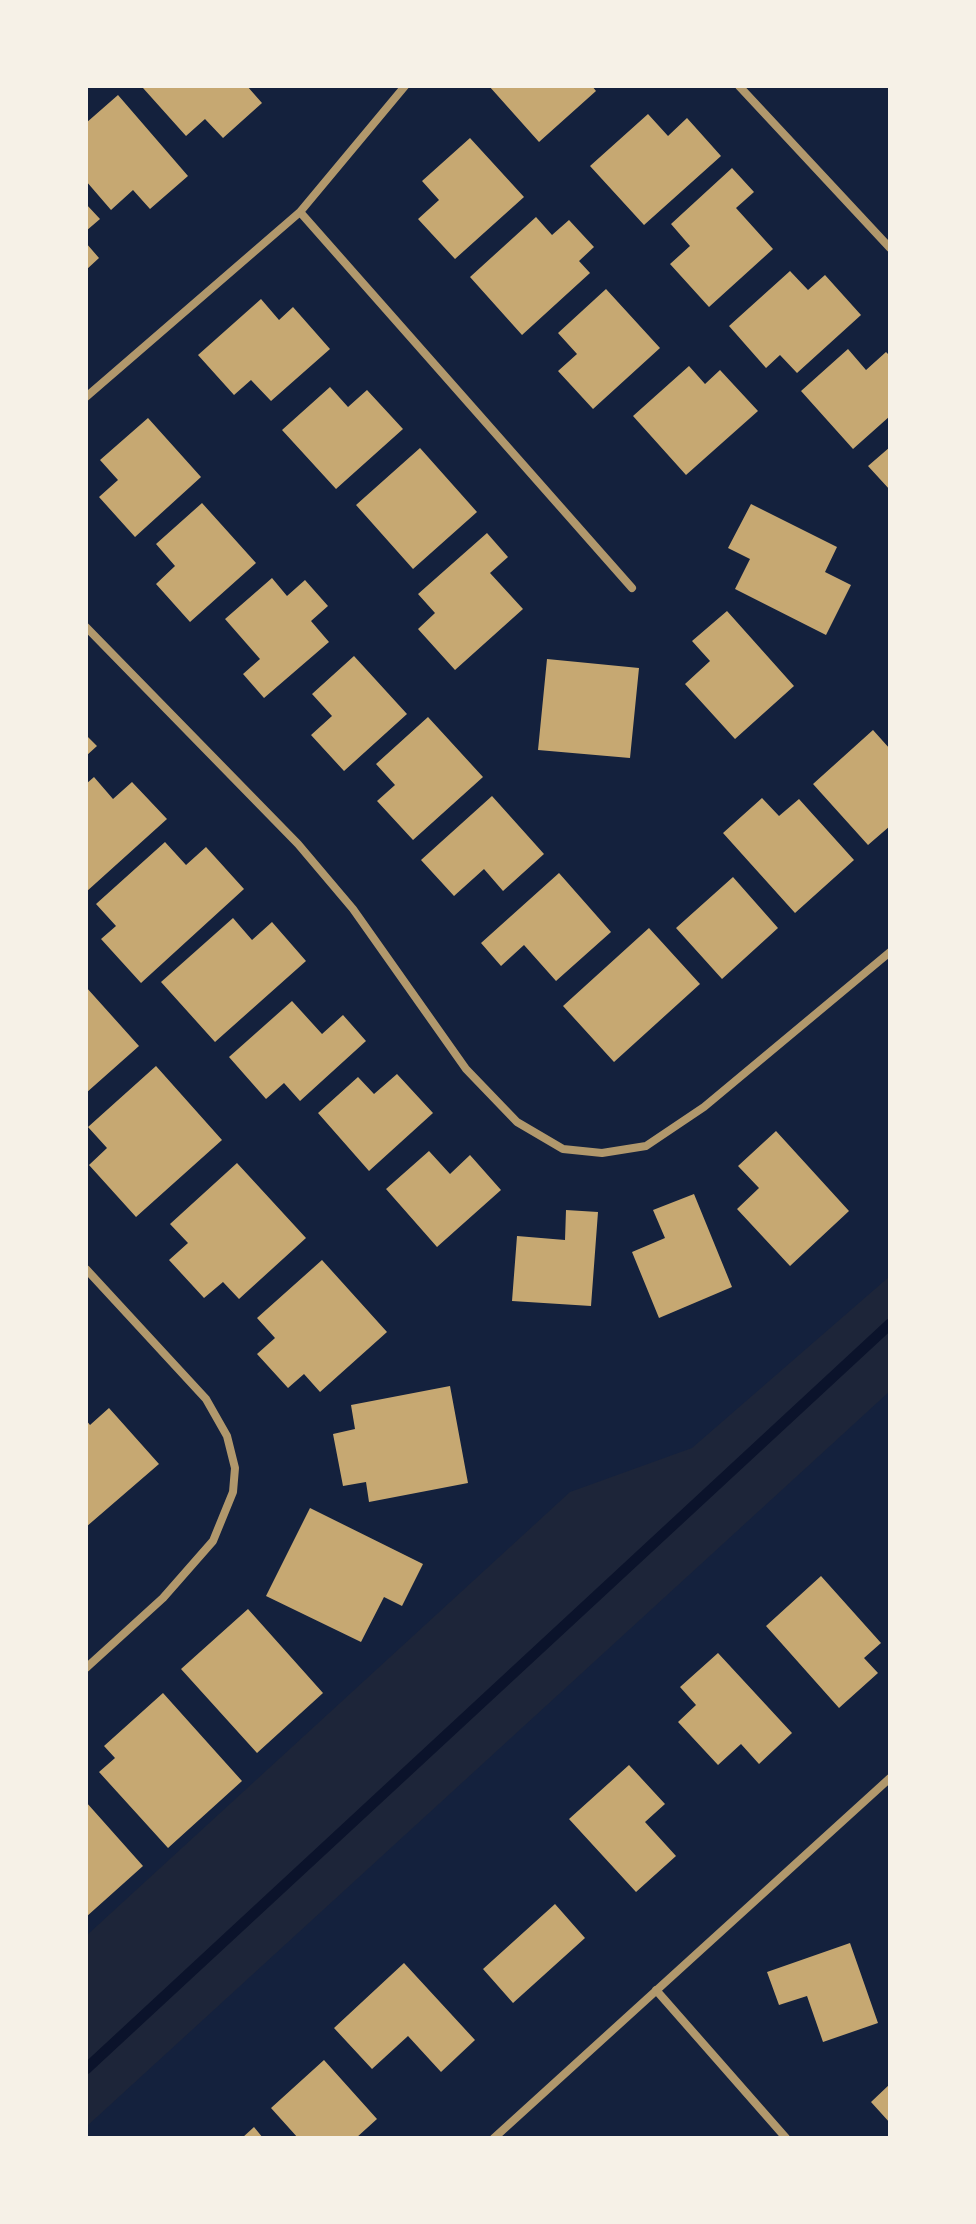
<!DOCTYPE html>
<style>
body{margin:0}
#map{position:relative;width:976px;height:2224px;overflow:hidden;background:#14213d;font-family:"Alegreya Sans",sans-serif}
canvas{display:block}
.frame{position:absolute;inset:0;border:88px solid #f6f1e7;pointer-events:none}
</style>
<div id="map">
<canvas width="976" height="2224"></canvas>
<div class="frame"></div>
</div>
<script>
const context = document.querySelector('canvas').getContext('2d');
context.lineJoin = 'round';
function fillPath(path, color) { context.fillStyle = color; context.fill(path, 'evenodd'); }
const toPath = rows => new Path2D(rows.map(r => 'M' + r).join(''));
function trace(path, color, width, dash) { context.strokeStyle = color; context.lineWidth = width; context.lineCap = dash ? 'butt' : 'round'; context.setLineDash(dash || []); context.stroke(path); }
fillPath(toPath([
 [890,1276,890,1391,86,2127,86,1936,570,1492,692,1448]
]), '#1d2539');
trace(toPath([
 [86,2069,890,1324]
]), '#0b132b', 11);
fillPath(toPath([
 [145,86,247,86,262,103,223,138,205,119,186,136,143,88],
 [489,86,592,86,596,91,539,142],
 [118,95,188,176,150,209,133,190,111,210,86,181,86,123],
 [648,114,668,136,687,118,721,156,644,225,590,166],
 [470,138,524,197,455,259,418,219,439,200,422,181],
 [732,168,754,192,736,208,773,249,709,307,670,264,690,246,671,224],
 [86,204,100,219,86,231],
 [536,217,552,235,569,220,594,247,579,261,590,273,522,335,470,277],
 [86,243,99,258,86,270],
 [790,271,808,290,825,275,861,315,797,373,780,355,766,368,729,326],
 [606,289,660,348,593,409,558,371,577,354,558,333],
 [261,299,279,320,293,307,330,349,271,401,251,380,234,395,198,355],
 [848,349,866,370,886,352,890,356,890,416,853,449,801,391],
 [689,366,705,384,720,370,758,411,686,475,633,416],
 [330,387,348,407,367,390,403,429,336,489,282,430],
 [148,418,201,477,135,537,99,497,118,480,100,460],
 [890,447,890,490,868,466],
 [420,448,477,512,413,569,356,505],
 [202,503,256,563,190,622,156,584,175,566,156,544],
 [751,504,837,547,825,572,851,585,826,635,735,589,750,559,728,548],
 [487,533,508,557,490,573,523,609,455,670,418,629,435,613,418,594],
 [272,578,287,596,305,580,328,606,311,621,329,642,264,698,243,674,260,659,225,619],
 [727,611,794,686,735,739,685,684,710,661,692,641],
 [354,656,407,714,344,771,311,735,332,716,312,694],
 [547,659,639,668,630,758,538,750],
 [428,717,483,777,413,840,377,801,395,785,376,764],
 [873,730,890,749,890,826,868,845,813,784],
 [86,735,97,746,86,756],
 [94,777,113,799,132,782,167,819,86,892,86,784],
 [492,796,544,854,503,891,484,869,454,896,421,860],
 [762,798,779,816,799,799,854,860,795,913,723,833],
 [165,842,186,865,206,847,244,889,141,983,101,939,116,926,96,904],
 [559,873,611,932,556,981,524,945,501,966,481,943],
 [733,877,778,928,722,979,676,928],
 [233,918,252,940,272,922,306,961,215,1042,161,982],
 [649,928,700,984,614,1062,563,1006],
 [86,987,139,1046,86,1093],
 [292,1001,322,1034,343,1015,366,1041,300,1101,284,1083,266,1099,229,1057],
 [156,1066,222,1140,136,1217,89,1165,107,1148,88,1127],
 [397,1074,433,1113,369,1171,318,1113,358,1077,374,1094],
 [776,1131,849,1211,790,1266,737,1209,759,1188,738,1166],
 [429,1151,450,1174,470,1155,501,1190,437,1247,386,1189],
 [237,1163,306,1238,239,1299,223,1282,204,1298,169,1260,188,1243,170,1224],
 [694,1194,732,1287,659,1318,632,1252,665,1238,653,1210],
 [566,1210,598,1212,591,1306,512,1301,517,1236,565,1240],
 [322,1260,387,1332,320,1392,304,1374,288,1388,257,1354,275,1338,257,1318],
 [450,1386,468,1483,369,1502,366,1482,343,1486,333,1434,355,1429,351,1405],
 [109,1408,159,1464,86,1527,86,1420,90,1425],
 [310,1508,423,1564,402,1606,384,1597,361,1642,266,1596],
 [821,1576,881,1643,864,1658,878,1673,839,1708,766,1626],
 [248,1609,323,1693,257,1753,181,1669],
 [718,1653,792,1733,759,1764,741,1744,718,1765,678,1722,696,1705,680,1687],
 [163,1693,242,1781,168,1848,99,1772,115,1758,104,1746],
 [629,1765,665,1804,645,1822,676,1856,636,1892,569,1819],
 [86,1802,143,1866,86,1917],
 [555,1904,585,1938,513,2003,483,1969],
 [850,1943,878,2023,823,2042,807,1996,779,2005,767,1972],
 [404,1963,475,2040,441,2072,408,2036,372,2069,334,2028],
 [324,2060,377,2119,356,2138,298,2138,271,2108],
 [890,2084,890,2123,871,2102],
 [254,2127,263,2138,242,2138]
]), '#c6a872');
trace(toPath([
 [739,86,890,248],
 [300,212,632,588],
 [86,397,300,212,405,86],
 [86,627,298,844,353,909,466,1069,517,1122,563,1149,602,1153,646,1146,704,1107,890,952],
 [86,1269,206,1399,227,1436,235,1468,233,1492,213,1541,163,1598,86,1668],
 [656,1990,786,2138],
 [494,2138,890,1778]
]), '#b1986c', 8);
</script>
